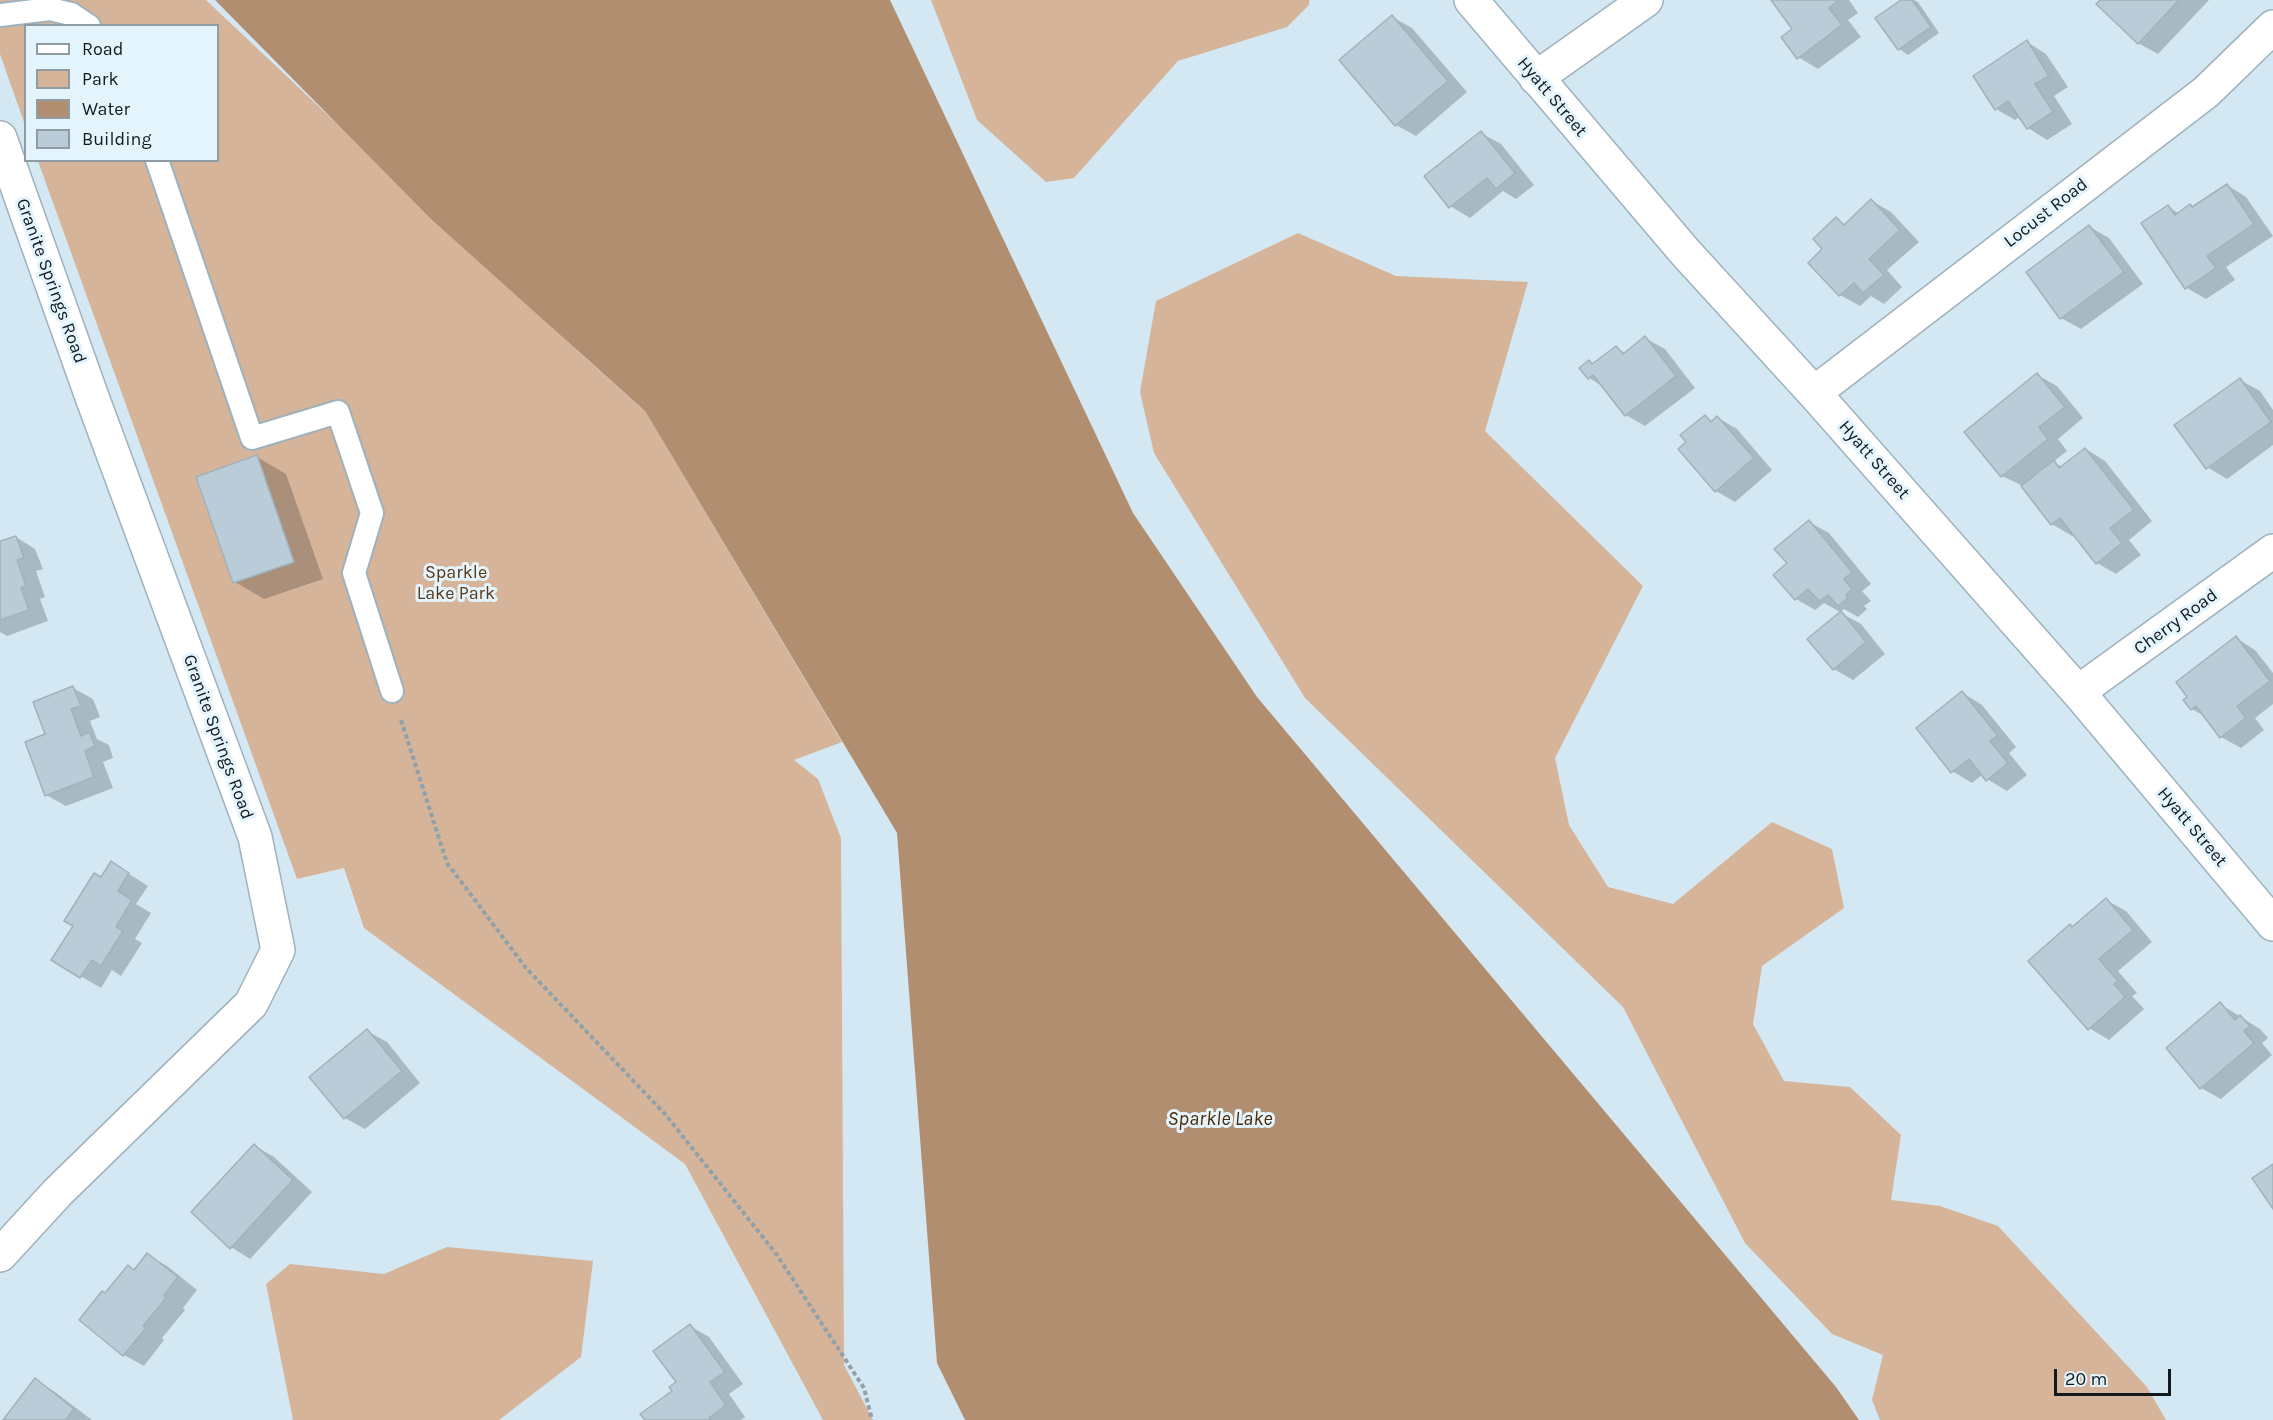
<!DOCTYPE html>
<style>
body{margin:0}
#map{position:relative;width:2273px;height:1420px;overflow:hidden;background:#d4e8f3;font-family:Karla,sans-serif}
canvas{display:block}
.legend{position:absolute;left:24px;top:24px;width:195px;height:138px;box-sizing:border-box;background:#e4f4fd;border:2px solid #909ca3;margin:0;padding:8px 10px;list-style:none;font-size:18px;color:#12191d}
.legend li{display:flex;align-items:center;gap:12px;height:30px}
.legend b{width:30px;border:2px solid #909ca3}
.scale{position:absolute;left:2054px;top:1369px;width:117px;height:27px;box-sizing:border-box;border:3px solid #12191d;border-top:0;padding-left:8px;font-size:18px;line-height:21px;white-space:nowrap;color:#12191d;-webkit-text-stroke:4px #e4f4fd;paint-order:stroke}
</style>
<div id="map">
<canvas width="2273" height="1420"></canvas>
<ul class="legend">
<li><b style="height:8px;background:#fff"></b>Road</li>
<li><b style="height:16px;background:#d5b499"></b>Park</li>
<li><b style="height:16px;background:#b18e70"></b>Water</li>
<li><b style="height:16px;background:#b9ccd7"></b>Building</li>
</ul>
<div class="scale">20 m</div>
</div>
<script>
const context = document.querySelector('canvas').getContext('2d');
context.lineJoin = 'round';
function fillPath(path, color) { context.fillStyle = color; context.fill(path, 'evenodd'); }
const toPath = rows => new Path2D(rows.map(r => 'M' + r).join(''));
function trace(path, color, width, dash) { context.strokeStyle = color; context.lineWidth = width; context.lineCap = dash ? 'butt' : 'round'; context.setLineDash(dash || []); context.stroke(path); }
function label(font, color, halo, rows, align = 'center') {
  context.font = font + ' Karla,sans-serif'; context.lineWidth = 6; context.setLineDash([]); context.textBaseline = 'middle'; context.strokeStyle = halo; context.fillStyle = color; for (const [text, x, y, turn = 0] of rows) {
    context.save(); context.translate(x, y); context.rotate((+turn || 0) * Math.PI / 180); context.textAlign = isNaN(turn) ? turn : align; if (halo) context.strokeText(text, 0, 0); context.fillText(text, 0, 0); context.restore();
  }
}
fillPath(toPath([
 [0,0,206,0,583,356,645,411,842,742,794,760,818,779,841,838,844,1365,873,1420,823,1420,685,1164,364,928,344,868,297,879,38,161,218,160,218,26,26,26,25,125,0,54],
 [931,0,1309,0,1309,5,1287,27,1178,61,1074,178,1046,182,977,120],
 [1298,233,1396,276,1528,282,1485,431,1643,586,1555,758,1569,825,1608,887,1673,904,1772,822,1832,849,1844,908,1762,966,1753,1024,1784,1081,1850,1087,1901,1135,1891,1200,1940,1206,1998,1226,2147,1387,2166,1420,1880,1420,1872,1400,1883,1355,1832,1334,1745,1243,1623,1007,1305,698,1154,453,1140,392,1156,301],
 [447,1247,593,1261,581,1357,499,1420,293,1420,266,1284,290,1264,384,1274]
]), '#d5b499');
fillPath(toPath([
 [215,0,890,0,1133,513,1257,697,1836,1387,1859,1420,965,1420,937,1363,897,833,645,411,431,219]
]), '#b18e70');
fillPath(toPath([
 [1773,0,1849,0,1858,13,1848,20,1861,37,1818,69,1798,57,1794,29],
 [1904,0,1914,0,1918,2,1939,33,1908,55,1899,49],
 [2102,0,2209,0,2158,54,2138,43],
 [1392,17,1412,28,1467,92,1416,136,1396,125],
 [2027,42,2046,54,2068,87,2054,96,2072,124,2047,140,2028,128,2020,117,2015,120,1996,109],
 [1481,133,1501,144,1534,185,1516,199,1503,191,1470,218,1450,206],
 [2227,185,2246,197,2273,236,2226,267,2235,280,2206,299,2187,288,2143,223,2168,207,2180,214,2193,208],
 [1872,201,1891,212,1919,242,1887,270,1902,287,1884,304,1871,296,1860,306,1840,295,1824,249,1836,219,1846,225],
 [2090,227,2109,238,2143,284,2081,329,2061,318],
 [1645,338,1665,349,1695,388,1645,426,1626,415,1604,387,1589,378,1589,362,1594,365,1616,348,1626,353],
 [2037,375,2057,386,2083,418,2058,439,2067,451,2053,462,2063,467,2086,449,2105,461,2152,521,2129,540,2141,555,2116,574,2097,563,2074,534,2072,536,2052,524,2023,486,2002,476],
 [2240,380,2260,391,2273,410,2273,445,2227,479,2207,467],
 [1705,417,1713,421,1718,418,1737,429,1772,470,1735,502,1716,491,1688,443],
 [257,457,286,474,323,579,264,599,235,582],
 [1809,522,1829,533,1871,584,1862,591,1871,601,1864,606,1867,609,1858,617,1844,609,1840,612,1824,603,1815,610,1796,599,1789,564],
 [16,537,35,549,43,569,36,571,45,597,40,599,48,621,7,636,0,632,0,543],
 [1841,613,1861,624,1885,654,1853,680,1834,669],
 [2236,638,2255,650,2273,673,2273,704,2255,718,2264,730,2241,748,2221,737,2206,717,2192,709,2185,700],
 [73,688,93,699,100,717,90,721,97,739,109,745,113,758,103,762,113,788,66,806,46,795],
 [1963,693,1982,705,2016,747,2009,753,2027,775,2007,791,1987,779,1983,774,1972,783,1952,771],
 [112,863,148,886,136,904,151,913,135,939,142,943,121,976,112,970,101,988,53,960],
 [2106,900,2126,911,2152,942,2118,971,2137,993,2132,996,2144,1009,2109,1040,2089,1028,2073,928],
 [2220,1004,2260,1029,2268,1038,2262,1043,2272,1055,2221,1099,2201,1088],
 [367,1031,387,1042,420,1083,365,1129,345,1118],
 [255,1146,274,1157,312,1192,250,1259,231,1247],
 [147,1255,167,1266,197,1290,183,1308,185,1310,162,1338,164,1340,144,1366,124,1355,105,1295,135,1271],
 [690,1326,709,1337,743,1384,729,1394,745,1417,741,1420,647,1420,674,1391,678,1383],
 [35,1380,55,1392,92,1420,5,1420]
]), '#0003');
const building = toPath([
 [1771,0,1839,0,1829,8,1842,25,1797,59,1781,37,1792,29,1771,0],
 [1901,0,1912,0,1931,27,1898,50,1875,18,1901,0],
 [2100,0,2179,0,2138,44,2096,4,2100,0],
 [1392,15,1448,81,1395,126,1339,60,1392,15],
 [2027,40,2049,76,2035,84,2053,112,2027,129,2008,101,1995,110,1973,76,2027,40],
 [1481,131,1515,173,1496,189,1487,178,1449,208,1424,176,1481,131],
 [2227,184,2254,224,2207,256,2216,268,2185,289,2141,223,2168,205,2175,215,2190,204,2192,207,2227,184],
 [1871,199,1900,230,1869,259,1884,275,1863,293,1854,283,1839,296,1808,263,1822,249,1813,239,1836,217,1844,225,1871,199],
 [2089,225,2124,272,2060,319,2026,272,2089,225],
 [1645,336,1676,376,1625,416,1593,375,1588,379,1579,368,1589,360,1592,364,1616,346,1623,354,1645,336],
 [2037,373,2065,407,2039,427,2048,439,2001,477,1964,432,2037,373],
 [2240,378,2271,422,2206,469,2174,425,2240,378],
 [1705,415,1711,422,1717,416,1754,458,1715,492,1678,449,1686,442,1680,435,1705,415],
 [2085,448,2134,510,2110,528,2122,543,2096,564,2060,518,2051,525,2021,486,2054,460,2059,468,2085,448],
 [257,455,294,562,233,583,196,477,257,455],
 [1809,520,1852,572,1844,579,1852,589,1846,595,1848,598,1838,606,1828,595,1819,601,1808,589,1795,600,1773,575,1787,563,1774,549,1809,520],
 [16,536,24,558,17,560,26,586,21,588,29,610,0,620,0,541,16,536],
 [1841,611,1866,642,1833,670,1807,639,1841,611],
 [2236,636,2270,681,2237,706,2246,718,2220,738,2196,706,2191,710,2183,700,2187,697,2176,682,2236,636],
 [73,686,81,706,71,709,81,736,89,732,95,746,85,751,94,777,45,796,25,742,45,734,33,702,73,686],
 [1962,691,1998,736,1990,741,2008,763,1986,781,1969,759,1951,773,1916,728,1962,691],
 [111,861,129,873,118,891,132,900,116,927,123,931,101,966,92,960,80,978,51,960,73,926,64,921,94,873,101,877,111,861],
 [2106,898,2133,930,2099,959,2118,981,2114,984,2125,997,2088,1030,2028,961,2070,924,2072,927,2106,898],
 [2220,1002,2235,1020,2240,1015,2250,1026,2244,1031,2254,1043,2200,1089,2166,1048,2220,1002],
 [367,1029,402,1071,344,1119,309,1077,367,1029],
 [254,1144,293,1180,230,1249,191,1212,254,1144],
 [2273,1164,2273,1209,2252,1178,2273,1164],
 [147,1253,178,1277,164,1295,166,1298,143,1326,146,1328,123,1356,79,1320,102,1291,105,1293,128,1265,134,1270,147,1253],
 [690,1324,725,1372,710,1382,726,1405,709,1418,711,1420,645,1420,640,1414,672,1391,669,1387,676,1382,653,1351,690,1324],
 [35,1378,74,1409,66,1420,3,1420,35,1378]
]);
fillPath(building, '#b9ccd7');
trace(building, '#9fb2bd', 1.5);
const service = toPath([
 [0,15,50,9,71,14,89,26],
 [157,160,252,438,338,412,372,513,354,573,392,691]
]);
const minor = toPath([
 [1471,0,1685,252,1814,393,2078,692,2273,924],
 [1536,78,1646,0],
 [1814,393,2206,92,2273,27],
 [2078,692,2273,551]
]);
const tertiary = toPath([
 [0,138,92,397,255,837,278,950,251,1004,58,1192,0,1255]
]);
trace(service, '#9eb1bc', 26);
trace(minor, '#9eb1bc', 36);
trace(tertiary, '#9eb1bc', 36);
trace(toPath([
 [401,720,447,863,526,968,665,1114,777,1255,864,1388,872,1420]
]), '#91a1a9', 4, [4.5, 3]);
trace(service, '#fff', 22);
trace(minor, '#fff', 33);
trace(tertiary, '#fff', 33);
label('18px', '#12191d', '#e4f4fd', [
 ["Hyatt Street",1552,97,50],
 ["Locust Road",2046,213,-38],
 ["Granite Springs Road",51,281,70],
 ["Hyatt Street",1874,460,49],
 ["Cherry Road",2176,622,-36],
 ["Granite Springs Road",218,737,70],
 ["Hyatt Street",2192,827,50]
]);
label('18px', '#5c3714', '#e4f4fd', [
 ["Sparkle",456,573],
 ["Lake Park",456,594]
]);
label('italic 20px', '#4f2b05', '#e4f4fd', [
 ["Sparkle Lake",1220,1119]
]);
</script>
